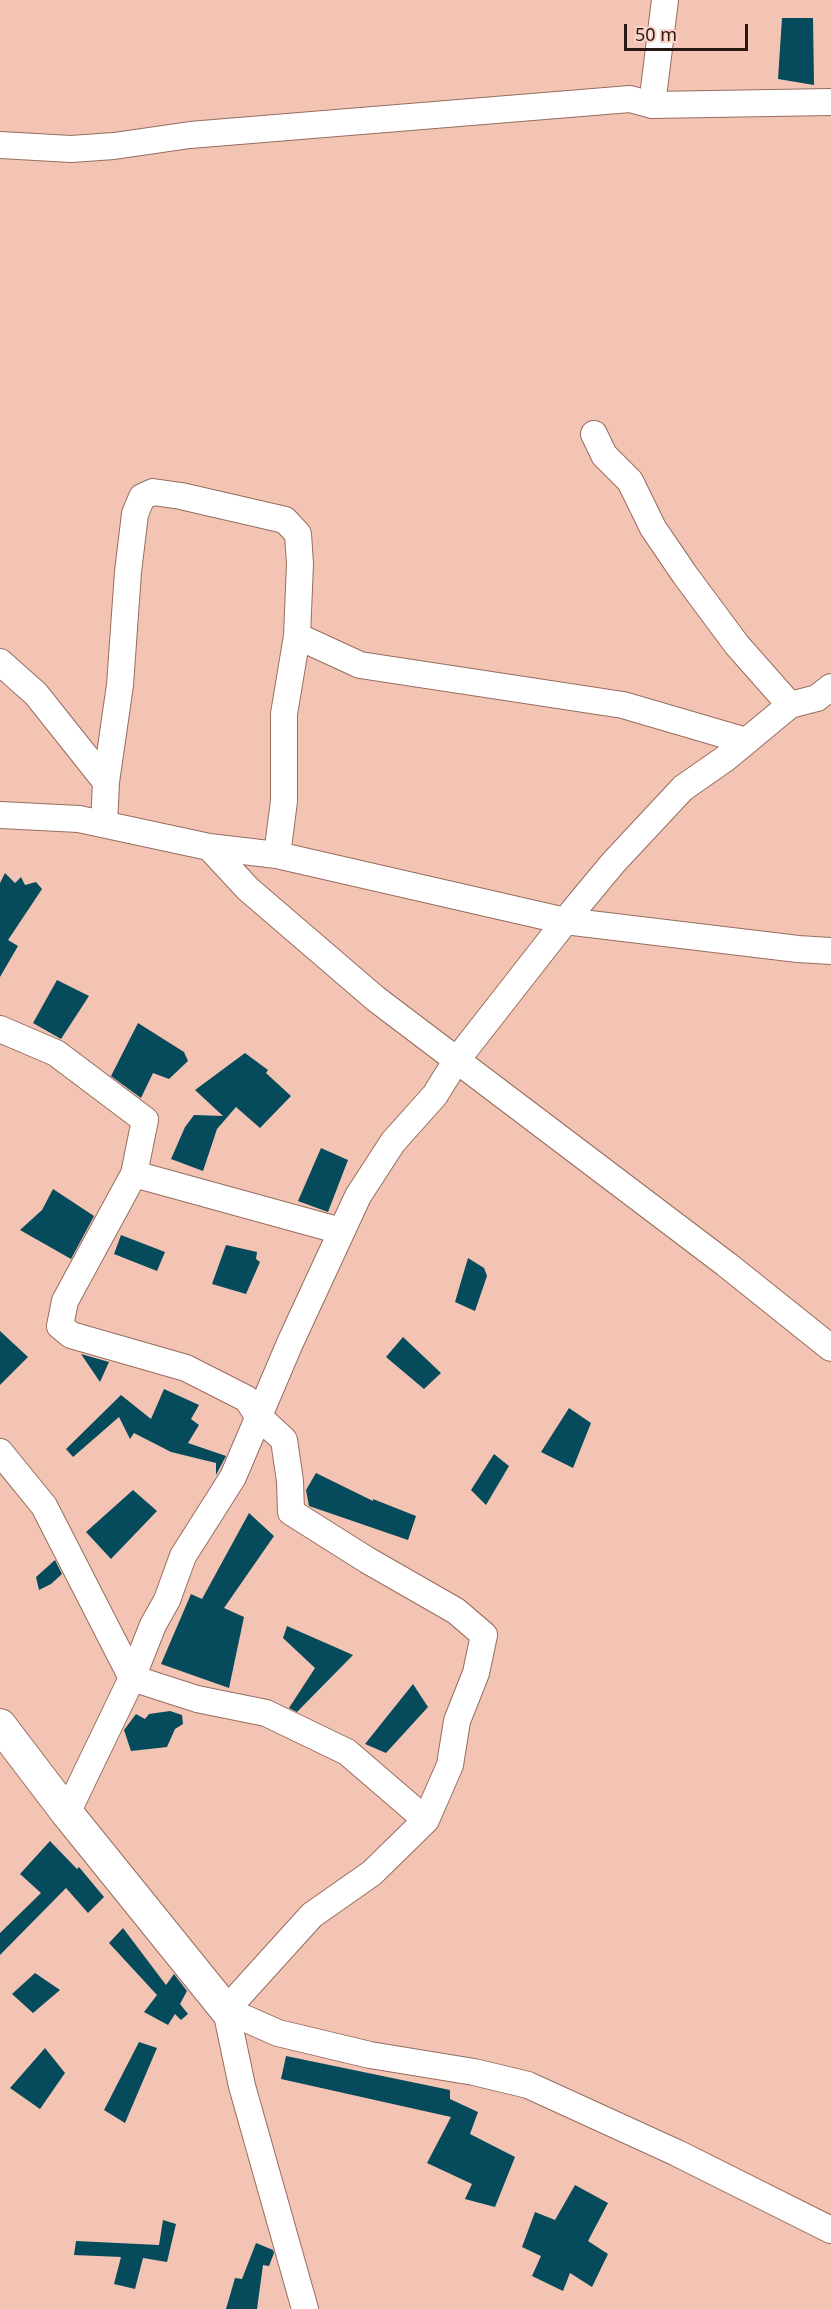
<!DOCTYPE html>
<style>
body{margin:0}
#map{position:relative;width:831px;height:2309px;overflow:hidden;background:#f3c4b4;font-family:"Noto Sans",sans-serif}
canvas{display:block}
.scale{position:absolute;left:624px;top:24px;width:124px;height:27px;box-sizing:border-box;border:3px solid #281812;border-top:0;padding-left:8px;font-size:18px;line-height:21px;white-space:nowrap;color:#281812;-webkit-text-stroke:4px #fad3c6;paint-order:stroke}
</style>
<div id="map">
<canvas width="831" height="2309"></canvas>
<div class="scale">50 m</div>
</div>
<script>
const context = document.querySelector('canvas').getContext('2d');
context.lineJoin = 'round';
function fillPath(path, color) { context.fillStyle = color; context.fill(path, 'evenodd'); }
const toPath = rows => new Path2D(rows.map(r => 'M' + r).join(''));
function trace(path, color, width, dash) { context.strokeStyle = color; context.lineWidth = width; context.lineCap = dash ? 'butt' : 'round'; context.setLineDash(dash || []); context.stroke(path); }
fillPath(toPath([
 [782,18,813,18,814,85,778,79],
 [5,873,15,883,21,877,25,885,36,882,42,889,8,940,18,946,0,977,0,883],
 [57,980,89,996,61,1039,33,1023],
 [138,1023,184,1052,188,1061,169,1079,153,1073,141,1098,111,1076],
 [245,1053,268,1070,266,1073,291,1096,260,1128,236,1107,217,1129,203,1171,171,1159,185,1127,194,1115,223,1116,195,1090],
 [321,1148,348,1160,328,1212,298,1201],
 [53,1189,94,1216,71,1259,20,1230,42,1210],
 [121,1235,165,1252,157,1271,114,1254],
 [226,1245,257,1252,256,1259,260,1262,246,1294,212,1284],
 [468,1258,484,1268,487,1276,475,1311,455,1302],
 [0,1331,28,1357,0,1385],
 [403,1337,441,1373,424,1389,386,1357],
 [81,1354,109,1362,100,1382],
 [164,1389,199,1405,191,1419,199,1425,188,1443,226,1456,216,1475,216,1463,171,1452,134,1433,130,1439,119,1417,73,1457,66,1449,121,1395,151,1419],
 [569,1408,591,1423,573,1468,541,1452],
 [494,1454,509,1466,486,1505,471,1490],
 [316,1473,373,1501,373,1499,416,1516,408,1540,309,1506,306,1490],
 [133,1490,157,1511,111,1559,86,1532],
 [249,1513,274,1536,224,1608,244,1617,229,1688,161,1664,191,1594,202,1599],
 [55,1560,62,1574,51,1584,39,1590,36,1577],
 [287,1626,353,1655,297,1712,289,1708,315,1668,283,1638],
 [413,1684,428,1707,386,1753,365,1744],
 [170,1711,182,1715,183,1724,175,1729,167,1747,131,1751,124,1730,136,1714,145,1719,149,1714],
 [50,1841,77,1869,79,1867,104,1897,88,1913,66,1888,0,1955,0,1933,41,1893,20,1874],
 [123,1928,166,1985,174,1974,187,1991,180,2004,188,2014,181,2020,175,2014,168,2025,144,2012,157,1995,109,1943],
 [35,1973,60,1990,33,2013,12,1994],
 [139,2042,157,2048,125,2123,104,2110],
 [45,2048,65,2073,40,2109,10,2088],
 [286,2056,450,2090,450,2099,478,2112,470,2134,515,2157,495,2207,465,2199,472,2184,427,2163,451,2117,281,2079],
 [575,2185,608,2203,588,2241,608,2254,592,2287,570,2273,563,2291,532,2276,541,2256,522,2247,535,2212,555,2220],
 [163,2220,176,2224,167,2262,143,2258,135,2289,114,2284,121,2257,74,2255,76,2241,159,2245],
 [256,2243,273,2250,274,2253,269,2266,263,2265,257,2309,226,2309,235,2278,242,2279]
]), '#064b5b');
const minor = toPath([
 [652,105,665,0],
 [0,145,71,149,114,146,190,135,630,99,652,105,831,102],
 [594,434,604,455,630,481,653,528,685,575,737,645,790,705],
 [297,636,360,665,623,705,746,741],
 [0,662,36,694,106,782,104,824],
 [106,782,120,685,128,572,135,514,142,497,153,492,181,496,285,520,298,534,300,564,297,636,284,714,284,801,277,855],
 [0,815,79,819,209,847,277,855,565,921,798,949,831,951],
 [209,847,248,889,376,999,726,1264,831,1348],
 [0,1029,56,1053,145,1120,134,1174,65,1301,60,1326,71,1335,186,1368,247,1399,258,1416,284,1440,290,1481,291,1512,367,1560,456,1611,484,1635,476,1673,457,1721,450,1765,426,1820,372,1873,312,1915,226,2010],
 [134,1174,341,1231],
 [0,1452,44,1506,132,1678,197,1699,266,1713,347,1752,426,1820],
 [67,1813,132,1678,153,1625,167,1600,183,1556,233,1477,290,1343,358,1196,393,1142,435,1095,456,1061,574,910,613,863,683,788,726,758,790,705,817,698,831,687],
 [226,2010,278,2033,370,2055,474,2072,528,2085,677,2153,831,2230],
 [226,2010,242,2086,305,2309]
]);
const major = toPath([
 [0,1725,67,1813,226,2010]
]);
trace(minor, '#976d5f', 28);
trace(major, '#976d5f', 34);
trace(minor, '#fff', 26);
trace(major, '#fff', 32);
</script>
